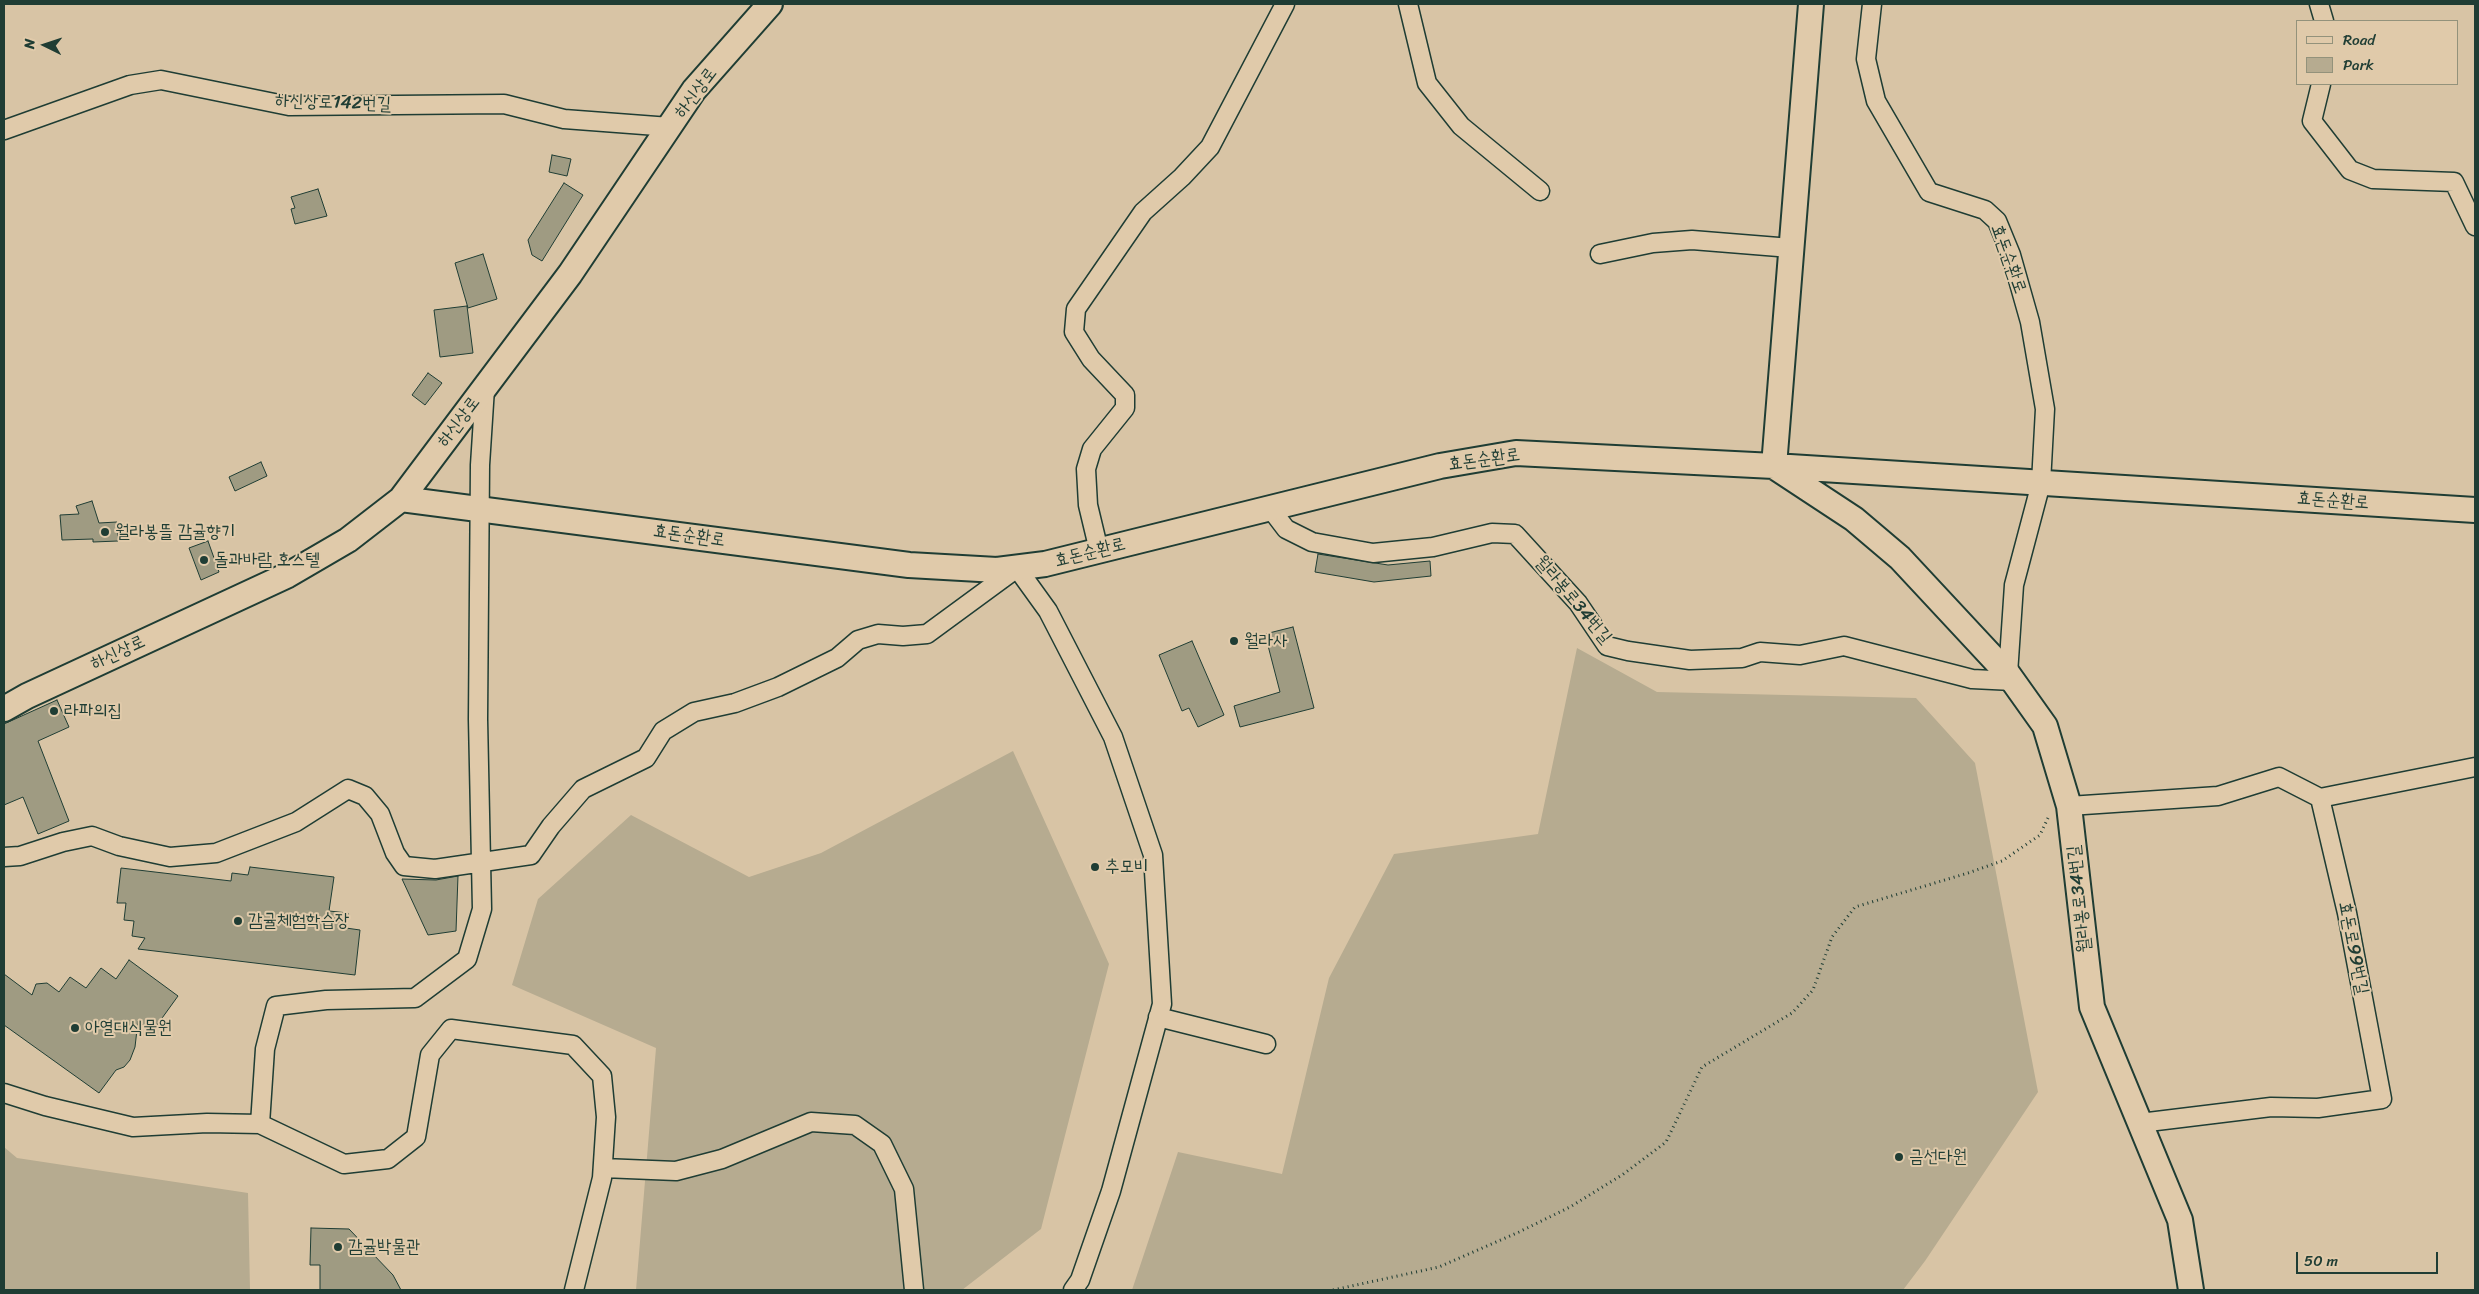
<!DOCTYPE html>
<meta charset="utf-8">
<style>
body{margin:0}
#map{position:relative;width:2479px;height:1294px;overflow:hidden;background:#d8c4a5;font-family:Sriracha,sans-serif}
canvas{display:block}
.frame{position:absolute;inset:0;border:5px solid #1f3d34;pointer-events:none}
.legend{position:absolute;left:2296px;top:20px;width:162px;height:65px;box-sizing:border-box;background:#e0caaa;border:1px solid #93927b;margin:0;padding:6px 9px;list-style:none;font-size:15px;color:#1f3d34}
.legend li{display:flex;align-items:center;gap:10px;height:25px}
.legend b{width:25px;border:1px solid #93927b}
.north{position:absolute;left:20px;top:20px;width:50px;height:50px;-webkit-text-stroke:4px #e0caaa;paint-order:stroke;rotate:274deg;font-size:14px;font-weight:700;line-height:20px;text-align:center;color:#1f3d34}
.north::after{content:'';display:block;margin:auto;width:18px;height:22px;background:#1f3d34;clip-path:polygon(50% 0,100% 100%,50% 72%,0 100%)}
.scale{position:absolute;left:2296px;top:1252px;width:142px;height:22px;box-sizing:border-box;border:2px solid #1f3d34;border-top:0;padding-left:6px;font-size:15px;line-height:18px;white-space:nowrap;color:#1f3d34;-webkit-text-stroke:4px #e0caaa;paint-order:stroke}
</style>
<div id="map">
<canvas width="2479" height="1294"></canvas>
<div class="frame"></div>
<ul class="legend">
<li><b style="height:6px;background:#e0caaa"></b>Road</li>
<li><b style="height:14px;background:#b6ab90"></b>Park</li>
</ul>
<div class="north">N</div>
<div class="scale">50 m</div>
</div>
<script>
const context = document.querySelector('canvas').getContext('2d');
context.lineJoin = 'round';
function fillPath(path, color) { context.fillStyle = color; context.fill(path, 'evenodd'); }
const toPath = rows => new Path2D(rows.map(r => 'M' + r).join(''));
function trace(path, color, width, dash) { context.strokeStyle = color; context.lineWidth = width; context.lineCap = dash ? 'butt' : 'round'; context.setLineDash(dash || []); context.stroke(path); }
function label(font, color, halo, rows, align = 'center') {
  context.font = font + ' Sriracha,"Poor Story",sans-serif'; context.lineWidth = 4; context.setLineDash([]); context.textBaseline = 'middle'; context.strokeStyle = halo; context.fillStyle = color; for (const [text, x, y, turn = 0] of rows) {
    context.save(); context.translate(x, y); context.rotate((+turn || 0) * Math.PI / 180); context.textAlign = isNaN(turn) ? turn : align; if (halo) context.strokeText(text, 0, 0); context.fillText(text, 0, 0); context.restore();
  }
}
fillPath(toPath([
 [1577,648,1657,692,1916,698,1975,763,2038,1092,1925,1261,1903,1290,1132,1290,1178,1152,1282,1174,1329,978,1394,854,1538,834],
 [1013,751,1109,964,1041,1229,962,1290,636,1290,656,1048,512,985,538,899,631,815,749,877,821,853],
 [4,1147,17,1158,248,1193,250,1290,4,1290]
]), '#b6ab90');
const building = toPath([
 [552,155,571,159,567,176,549,172,552,155],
 [564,183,583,195,542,261,532,255,528,240,564,183],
 [318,189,327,216,295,224,291,209,295,208,291,197,318,189],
 [483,254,497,299,468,308,455,263,483,254],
 [467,306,473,353,440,357,434,310,467,306],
 [428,373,442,383,425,405,412,395,428,373],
 [261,462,267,476,235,491,229,477,261,462],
 [92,501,99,523,117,522,118,541,93,542,93,539,62,540,60,515,79,514,76,506,92,501],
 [208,541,219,572,201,580,189,548,208,541],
 [1318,554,1388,565,1430,561,1431,576,1374,582,1315,572,1318,554],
 [1293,627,1314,708,1240,727,1234,706,1280,692,1265,634,1293,627],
 [1192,641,1224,715,1198,727,1189,708,1182,711,1159,655,1192,641],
 [57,700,69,727,38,741,69,821,38,834,23,797,4,805,4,724,57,700],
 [250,867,334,877,329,911,348,913,346,928,360,930,355,975,138,949,145,938,132,936,134,921,124,920,126,903,117,903,121,868,231,881,232,873,248,875,250,867],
 [458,876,456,931,428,935,402,879,436,880,458,876],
 [129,960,178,996,152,1032,138,1021,135,1047,130,1060,124,1067,116,1070,99,1093,4,1025,4,974,32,995,36,984,47,983,59,992,70,977,86,988,101,968,116,979,129,960],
 [311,1228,349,1229,393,1275,401,1290,320,1290,320,1265,310,1265,311,1228]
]);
fillPath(building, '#9f9b82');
trace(building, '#1f3d34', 1);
const street = toPath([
 [1408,4,1427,83,1461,126,1540,191],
 [1872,4,1866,59,1876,101,1929,192,1985,210,1997,221,2011,255,2030,322,2045,409,2041,483,2014,585,2008,674],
 [2319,4,2324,21],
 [2321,84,2312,121,2350,170,2373,179,2454,182,2475,226],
 [4,130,130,85,161,80,289,106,504,104,564,119,670,127],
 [1600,254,1653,243,1692,240,1791,248],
 [1270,508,1286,529,1312,542,1373,553,1433,547,1492,533,1515,534,1578,603,1607,646,1628,651,1690,660,1742,658,1760,652,1800,655,1844,646,1972,679,2013,681],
 [1099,551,1088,505,1086,469,1092,449,1125,408,1125,395,1091,359,1074,332,1076,309,1143,212,1182,177,1210,147,1285,4],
 [2069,806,2218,796,2279,777,2320,798,2475,767],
 [4,857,20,856,63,842,92,836,119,846,170,857,216,853,296,822,348,789,365,796,380,814,395,853,404,866,435,869,531,855,551,826,583,789,646,758,663,731,694,712,735,703,778,687,837,658,858,640,878,634,903,636,927,634,1017,568,1048,611,1113,737,1153,855,1162,1004,1111,1191,1080,1280,1073,1290],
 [1158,1017,1266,1044],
 [4,1093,45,1106,133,1127,207,1123,260,1124,265,1049,276,1006,326,1000,415,998,467,959,482,909,478,719,480,465,485,388],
 [2140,1123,2271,1107,2318,1108,2382,1099,2347,913,2320,798],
 [260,1124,344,1164,388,1159,416,1137,430,1055,451,1029,573,1045,602,1076,606,1117,602,1178,574,1290],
 [603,1168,676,1171,722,1159,811,1122,855,1125,882,1144,904,1189,914,1290]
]);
const secondary = toPath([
 [1774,466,1811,4],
 [1775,467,1854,519,1900,558,2008,674,2045,726,2069,806,2092,1007,2180,1220,2191,1290],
 [401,499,909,565,997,570,1045,564,1440,466,1516,453,1774,466,2475,510],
 [4,709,27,696,288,575,348,540,401,499,570,274,694,90,770,4]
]);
trace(street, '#1f3d34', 21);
trace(secondary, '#1f3d34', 28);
trace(toPath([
 [1333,1290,1439,1267,1519,1232,1570,1207,1622,1175,1666,1142,1702,1067,1792,1013,1813,990,1832,937,1855,907,1968,873,2002,861,2040,835,2048,818]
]), '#1f3d34', 3, [1, 4]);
trace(street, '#e0caaa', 18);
trace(secondary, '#e0caaa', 24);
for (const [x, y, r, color] of [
 [105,532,5,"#1f3d34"],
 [204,560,5,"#1f3d34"],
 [1234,641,5,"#1f3d34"],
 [54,711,5,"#1f3d34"],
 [1095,867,5,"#1f3d34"],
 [238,921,5,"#1f3d34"],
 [75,1028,5,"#1f3d34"],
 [1899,1157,5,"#1f3d34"],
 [338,1247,5,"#1f3d34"]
]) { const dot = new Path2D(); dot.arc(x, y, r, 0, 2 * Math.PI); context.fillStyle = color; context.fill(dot); trace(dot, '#e0caaa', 2); }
label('18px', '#1f3d34', '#e0caaa', [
 ["하신상로",696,93,-53],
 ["하신상로142번길",333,103,2],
 ["효돈순환로",2008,259,70],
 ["하신상로",459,422,-53],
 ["효돈순환로",1484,460,-8],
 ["효돈순환로",2333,501,4],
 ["효돈순환로",689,536,8],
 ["효돈순환로",1090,553,-14],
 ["월라봉로34번길",1573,600,50],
 ["하신상로",118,653,-25],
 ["월라봉로34번길",2080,899,-96],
 ["효돈로99번길",2353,948,79]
]);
label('18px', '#1f3d34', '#e0caaa', [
 ["월라봉뜰 감귤향기",115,532],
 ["돌과바람 호스텔",214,560],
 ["월라사",1244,641],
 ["라파의집",64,711],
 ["추모비",1105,867],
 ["감귤체험학습장",248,921],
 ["아열대식물원",85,1028],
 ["금선다원",1909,1157],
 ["감귤박물관",348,1247]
], 'left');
</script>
